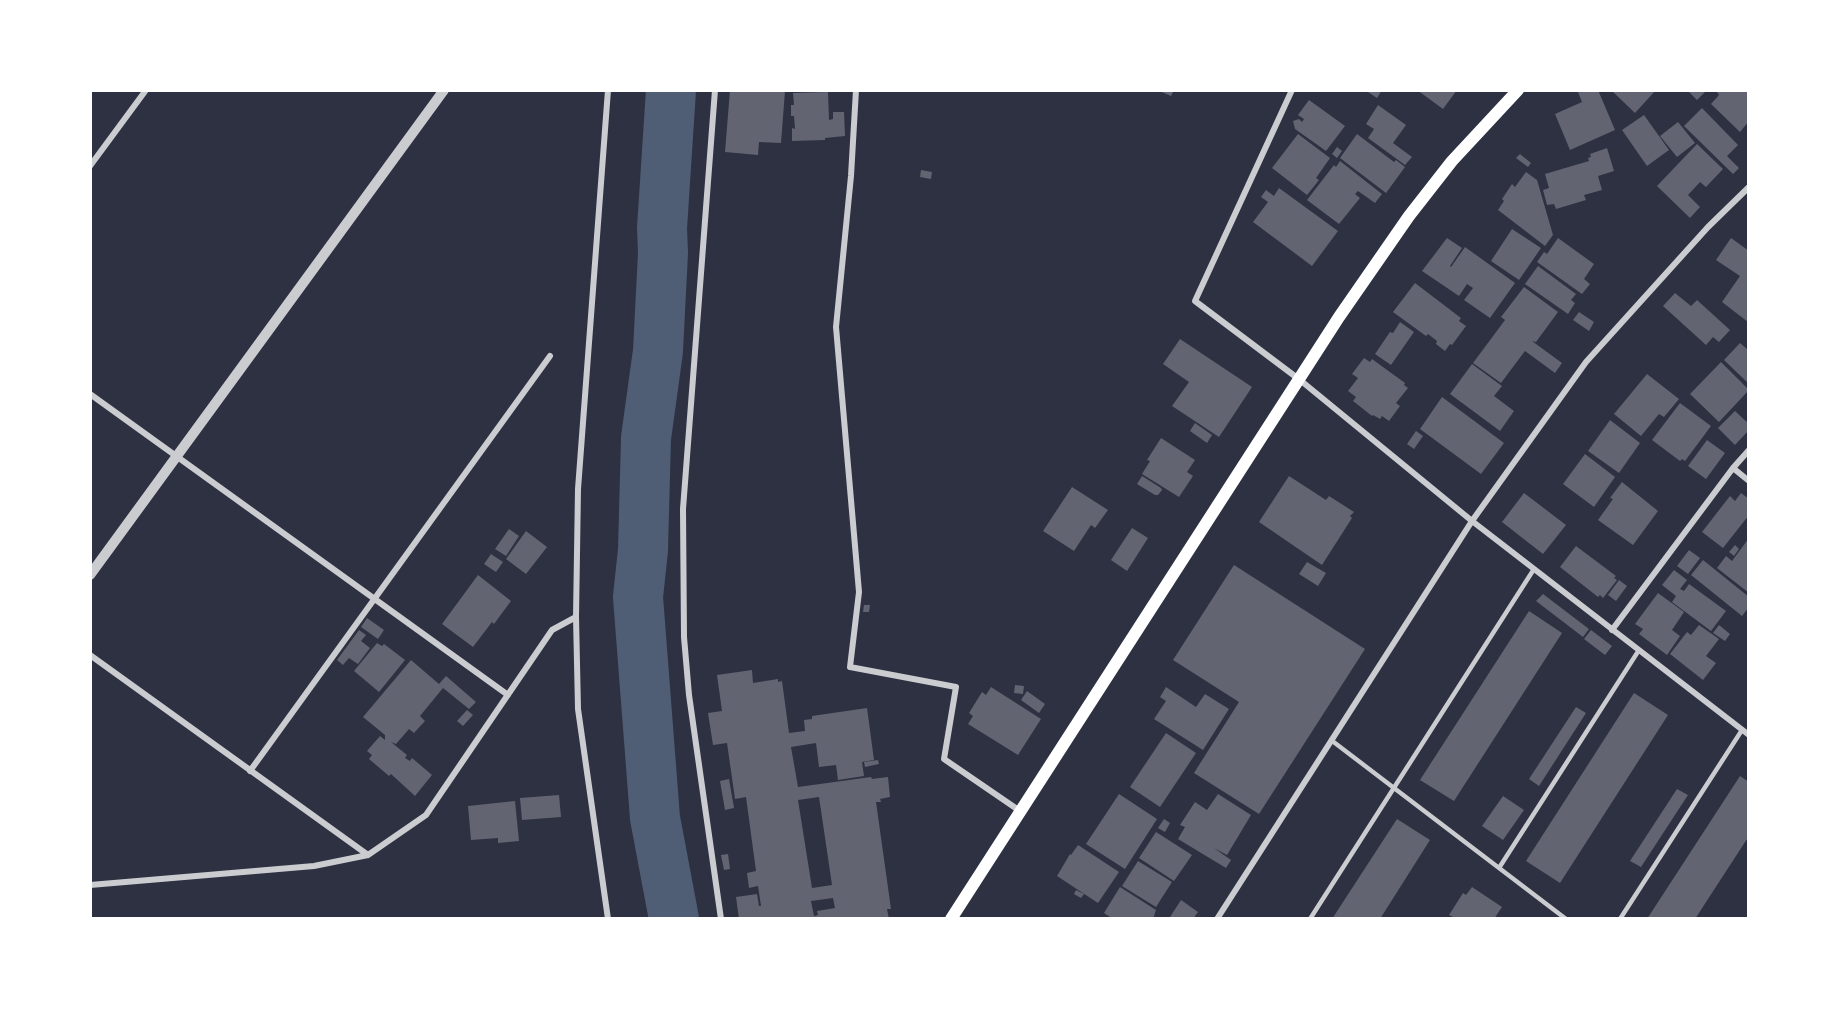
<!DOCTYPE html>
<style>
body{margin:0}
#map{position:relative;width:1839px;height:1009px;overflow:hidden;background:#2d3142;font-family:Barlow,sans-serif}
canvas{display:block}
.frame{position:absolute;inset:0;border:92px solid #fff;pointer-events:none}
</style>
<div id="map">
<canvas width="1839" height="1009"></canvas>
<div class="frame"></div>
</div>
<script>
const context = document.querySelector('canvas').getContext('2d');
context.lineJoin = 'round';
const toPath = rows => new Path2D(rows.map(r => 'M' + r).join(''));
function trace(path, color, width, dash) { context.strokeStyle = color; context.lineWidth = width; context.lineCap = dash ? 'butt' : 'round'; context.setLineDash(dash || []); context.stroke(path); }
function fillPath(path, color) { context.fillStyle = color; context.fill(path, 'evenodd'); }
trace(toPath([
 [671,90,662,228,663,253,658,351,646,438,643,550,638,597,655,818,674,919]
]), '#4f5d75', 50);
fillPath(toPath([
 [730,90,785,91,781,143,759,142,758,155,725,152],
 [1157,90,1174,90,1171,96],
 [1365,90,1382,90,1377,98],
 [1417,90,1457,90,1443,109],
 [1582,90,1598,90,1615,130,1570,150,1555,114,1582,102,1578,92],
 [1611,90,1656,90,1635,113],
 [1687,90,1707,90,1697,100],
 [1719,90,1749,90,1749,121,1740,132,1711,104,1719,95,1717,92],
 [828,92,829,120,833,119,833,112,844,112,845,136,825,138,825,140,792,141,792,128,795,129,794,116,791,116,791,105,794,105,793,93],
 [1309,100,1345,126,1326,151,1295,129,1293,121,1299,119,1302,122,1304,119,1298,115],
 [1378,105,1406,125,1393,143,1412,157,1405,165,1368,138,1374,129,1366,124],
 [1702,108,1738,145,1727,156,1739,168,1733,174,1684,126],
 [1644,115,1669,150,1647,166,1622,130],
 [1678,122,1695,143,1677,157,1660,136],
 [1298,134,1330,158,1316,178,1319,180,1307,195,1272,168],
 [1357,134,1394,162,1396,160,1405,167,1386,193,1340,158],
 [1697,144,1723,169,1706,187,1700,182,1688,195,1700,207,1690,218,1657,186],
 [1337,147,1342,151,1337,158,1332,154],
 [1607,148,1614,171,1598,176,1602,190,1584,195,1586,200,1556,209,1554,204,1547,205,1543,190,1549,188,1545,174,1589,161,1588,158,1591,157,1590,154],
 [1520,154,1531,163,1528,167,1516,158],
 [1340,161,1382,194,1375,203,1358,191,1355,194,1360,198,1339,224,1307,200,1334,165,1336,167],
 [921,170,932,172,931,179,920,177],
 [1526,172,1537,180,1553,235,1545,246,1498,210,1504,201,1502,199,1512,184,1515,187],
 [1279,188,1338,231,1312,266,1253,222,1268,202,1261,197,1266,190,1274,196],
 [1512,229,1541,248,1519,280,1491,261],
 [1447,238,1462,248,1450,266,1451,267,1465,247,1515,283,1490,318,1464,300,1473,288,1467,284,1459,296,1422,271],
 [1558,238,1594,264,1584,279,1590,284,1582,294,1537,262,1544,252,1547,254],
 [1731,238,1749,251,1748,322,1722,302,1740,276,1716,260],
 [1538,266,1576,294,1571,300,1575,303,1568,314,1525,284],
 [1415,283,1461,318,1459,321,1466,326,1452,345,1450,344,1445,351,1436,344,1437,341,1428,334,1426,336,1393,312],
 [1524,287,1558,312,1536,342,1532,341,1562,363,1555,373,1525,351,1501,383,1473,363,1505,320,1501,317],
 [1675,293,1691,306,1697,300,1730,330,1719,342,1713,337,1706,345,1663,306],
 [1579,312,1594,322,1589,331,1573,320],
 [1400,322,1414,332,1391,365,1375,354,1390,332,1393,333],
 [1180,339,1252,387,1219,437,1172,406,1189,382,1163,364],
 [1740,343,1747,349,1749,347,1749,384,1724,360],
 [1364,358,1370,362,1372,359,1405,383,1404,385,1408,388,1396,403,1400,406,1389,421,1382,416,1380,419,1373,415,1372,416,1353,401,1356,397,1348,391,1358,378,1352,374],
 [1721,362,1749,390,1719,422,1690,394],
 [1472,364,1502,386,1494,396,1514,411,1500,431,1450,394],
 [1647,374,1679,399,1664,417,1659,414,1641,436,1614,414],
 [1442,397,1504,443,1481,474,1420,429],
 [1680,403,1711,426,1685,461,1682,459,1680,461,1652,440],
 [1735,411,1749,424,1749,430,1735,445,1718,428],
 [1610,420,1640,443,1619,473,1588,451],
 [1195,423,1212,435,1207,443,1190,431],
 [1416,431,1423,436,1414,449,1407,444],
 [1161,438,1195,460,1187,472,1193,476,1179,497,1142,474,1150,461,1147,460],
 [1707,440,1725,453,1706,479,1688,466],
 [1585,454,1615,477,1594,507,1563,484],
 [1142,476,1161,488,1162,490,1158,495,1155,495,1137,484],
 [1289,476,1326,500,1329,496,1354,512,1350,516,1352,518,1322,565,1259,522],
 [1622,482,1658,511,1633,545,1598,520,1613,499,1610,498],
 [1072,487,1108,510,1095,528,1091,525,1074,551,1043,531],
 [1524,493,1566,525,1543,554,1502,522],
 [1741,493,1749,499,1749,515,1723,548,1702,532,1730,496,1735,501],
 [1132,528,1148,538,1127,571,1111,560],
 [509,529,519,536,506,556,495,549],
 [526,531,547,547,526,574,506,559],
 [1749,538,1749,593,1717,568,1726,556,1732,561],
 [1735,545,1739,549,1734,556,1729,552],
 [1576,546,1616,576,1614,578,1617,580,1603,598,1600,595,1598,597,1560,567],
 [1689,550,1700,558,1688,574,1677,566],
 [491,554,503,562,496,572,484,564],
 [1703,560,1749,597,1749,607,1742,616,1691,575],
 [1307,562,1326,573,1318,586,1299,574],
 [1234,565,1365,649,1259,814,1194,773,1239,702,1173,660],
 [1674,570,1687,580,1680,589,1684,591,1689,584,1726,611,1711,631,1672,602,1676,596,1662,585],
 [478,575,511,601,494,624,492,622,473,647,442,624],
 [1619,580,1627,586,1616,601,1608,595],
 [1658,593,1684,612,1672,630,1680,636,1667,655,1639,634,1643,629,1635,624],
 [1543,594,1589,629,1583,637,1536,601],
 [864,605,870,605,869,612,863,612],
 [1529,611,1562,633,1454,801,1420,780],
 [367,618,384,630,378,639,361,627],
 [1699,625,1719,639,1706,656,1716,663,1703,680,1670,654,1687,632,1691,635],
 [1719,625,1730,634,1725,641,1713,633],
 [359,630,366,635,361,641,370,648,358,664,349,658,343,665,337,660],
 [1591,630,1612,646,1605,655,1584,639],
 [377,643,382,646,384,644,405,660,379,692,354,671],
 [411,660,439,684,446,676,476,702,469,709,443,688,420,716,425,721,414,733,409,729,396,744,391,742,407,755,405,758,410,761,412,758,432,775,415,796,391,774,389,776,369,759,372,755,367,751,380,736,385,740,385,735,363,717],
 [752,670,753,683,778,679,778,682,782,681,789,733,805,731,804,720,812,719,812,716,867,708,874,760,862,762,864,776,838,780,836,765,819,767,816,743,791,747,798,787,871,777,872,779,888,777,890,797,880,799,881,802,876,802,891,909,887,909,889,919,739,919,736,897,757,894,759,906,761,906,758,886,749,888,747,873,756,871,746,797,735,799,727,743,713,745,708,713,722,711,717,675],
 [819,797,832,885,812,888,798,800],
 [833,898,835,908,817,911,818,915,814,916,811,901],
 [1015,685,1024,686,1023,694,1014,693],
 [991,687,1041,719,1018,755,968,724,973,716,969,713,982,692,986,695],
 [1166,687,1196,707,1205,694,1229,709,1203,750,1154,719,1166,701,1160,697],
 [1027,691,1045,704,1039,713,1021,700],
 [1634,693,1668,715,1560,883,1526,861],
 [1576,707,1586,713,1539,786,1529,779],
 [467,710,473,715,463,726,457,721],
 [1166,733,1196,753,1160,807,1130,787],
 [878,760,879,764,865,767,864,762],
 [1740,776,1749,782,1749,836,1695,919,1647,919],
 [729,779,734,808,725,810,720,781],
 [1677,789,1688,795,1641,867,1630,861],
 [1119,794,1157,819,1125,869,1086,844],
 [1218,794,1251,815,1227,855,1214,848,1231,860,1226,868,1178,839,1185,827,1180,825,1195,802,1207,810],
 [559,795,561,817,522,820,520,798],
 [1503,796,1524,810,1503,840,1482,826],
 [515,801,519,841,498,843,498,838,471,840,468,806],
 [1164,819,1170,823,1165,832,1158,828],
 [1397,819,1430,840,1380,919,1332,919],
 [1156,832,1192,855,1174,881,1139,858],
 [1078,845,1119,872,1098,903,1057,876,1070,854,1071,855],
 [728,854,730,869,724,870,721,855],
 [1138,861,1172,882,1156,907,1122,886],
 [1120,887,1156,910,1153,919,1113,919,1104,913],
 [1472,887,1502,907,1494,919,1451,919,1453,917,1449,915,1463,893,1466,895],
 [1076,890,1084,894,1081,898,1074,894],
 [1181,900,1198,912,1193,919,1174,919,1170,917]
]), '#626471');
trace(toPath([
 [1331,740,1566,919],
 [1499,868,1639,650],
 [1310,919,1534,569],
 [1620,919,1742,730]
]), '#caccd0', 4.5);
trace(toPath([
 [608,90,578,489,576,617,578,709,608,919],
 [715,90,683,509,684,637,689,695,721,919],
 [856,90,851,176,836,327,859,592,850,667,956,687,944,759,1020,811],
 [1292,90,1195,301,1300,380,1472,521,1749,735],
 [90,166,146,90],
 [90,394,508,695],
 [1733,468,1749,481],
 [1612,630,1733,468,1749,450],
 [90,655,368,855],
 [250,771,550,356],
 [90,885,314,866,368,855,426,815,552,630,576,617],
 [1217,919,1472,521,1586,362,1708,227,1749,187]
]), '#caccd0', 6);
trace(toPath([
 [90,575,444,90]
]), '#caccd0', 10);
trace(toPath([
 [951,919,1339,317,1409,216,1452,161,1518,90]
]), '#fff', 12);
</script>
